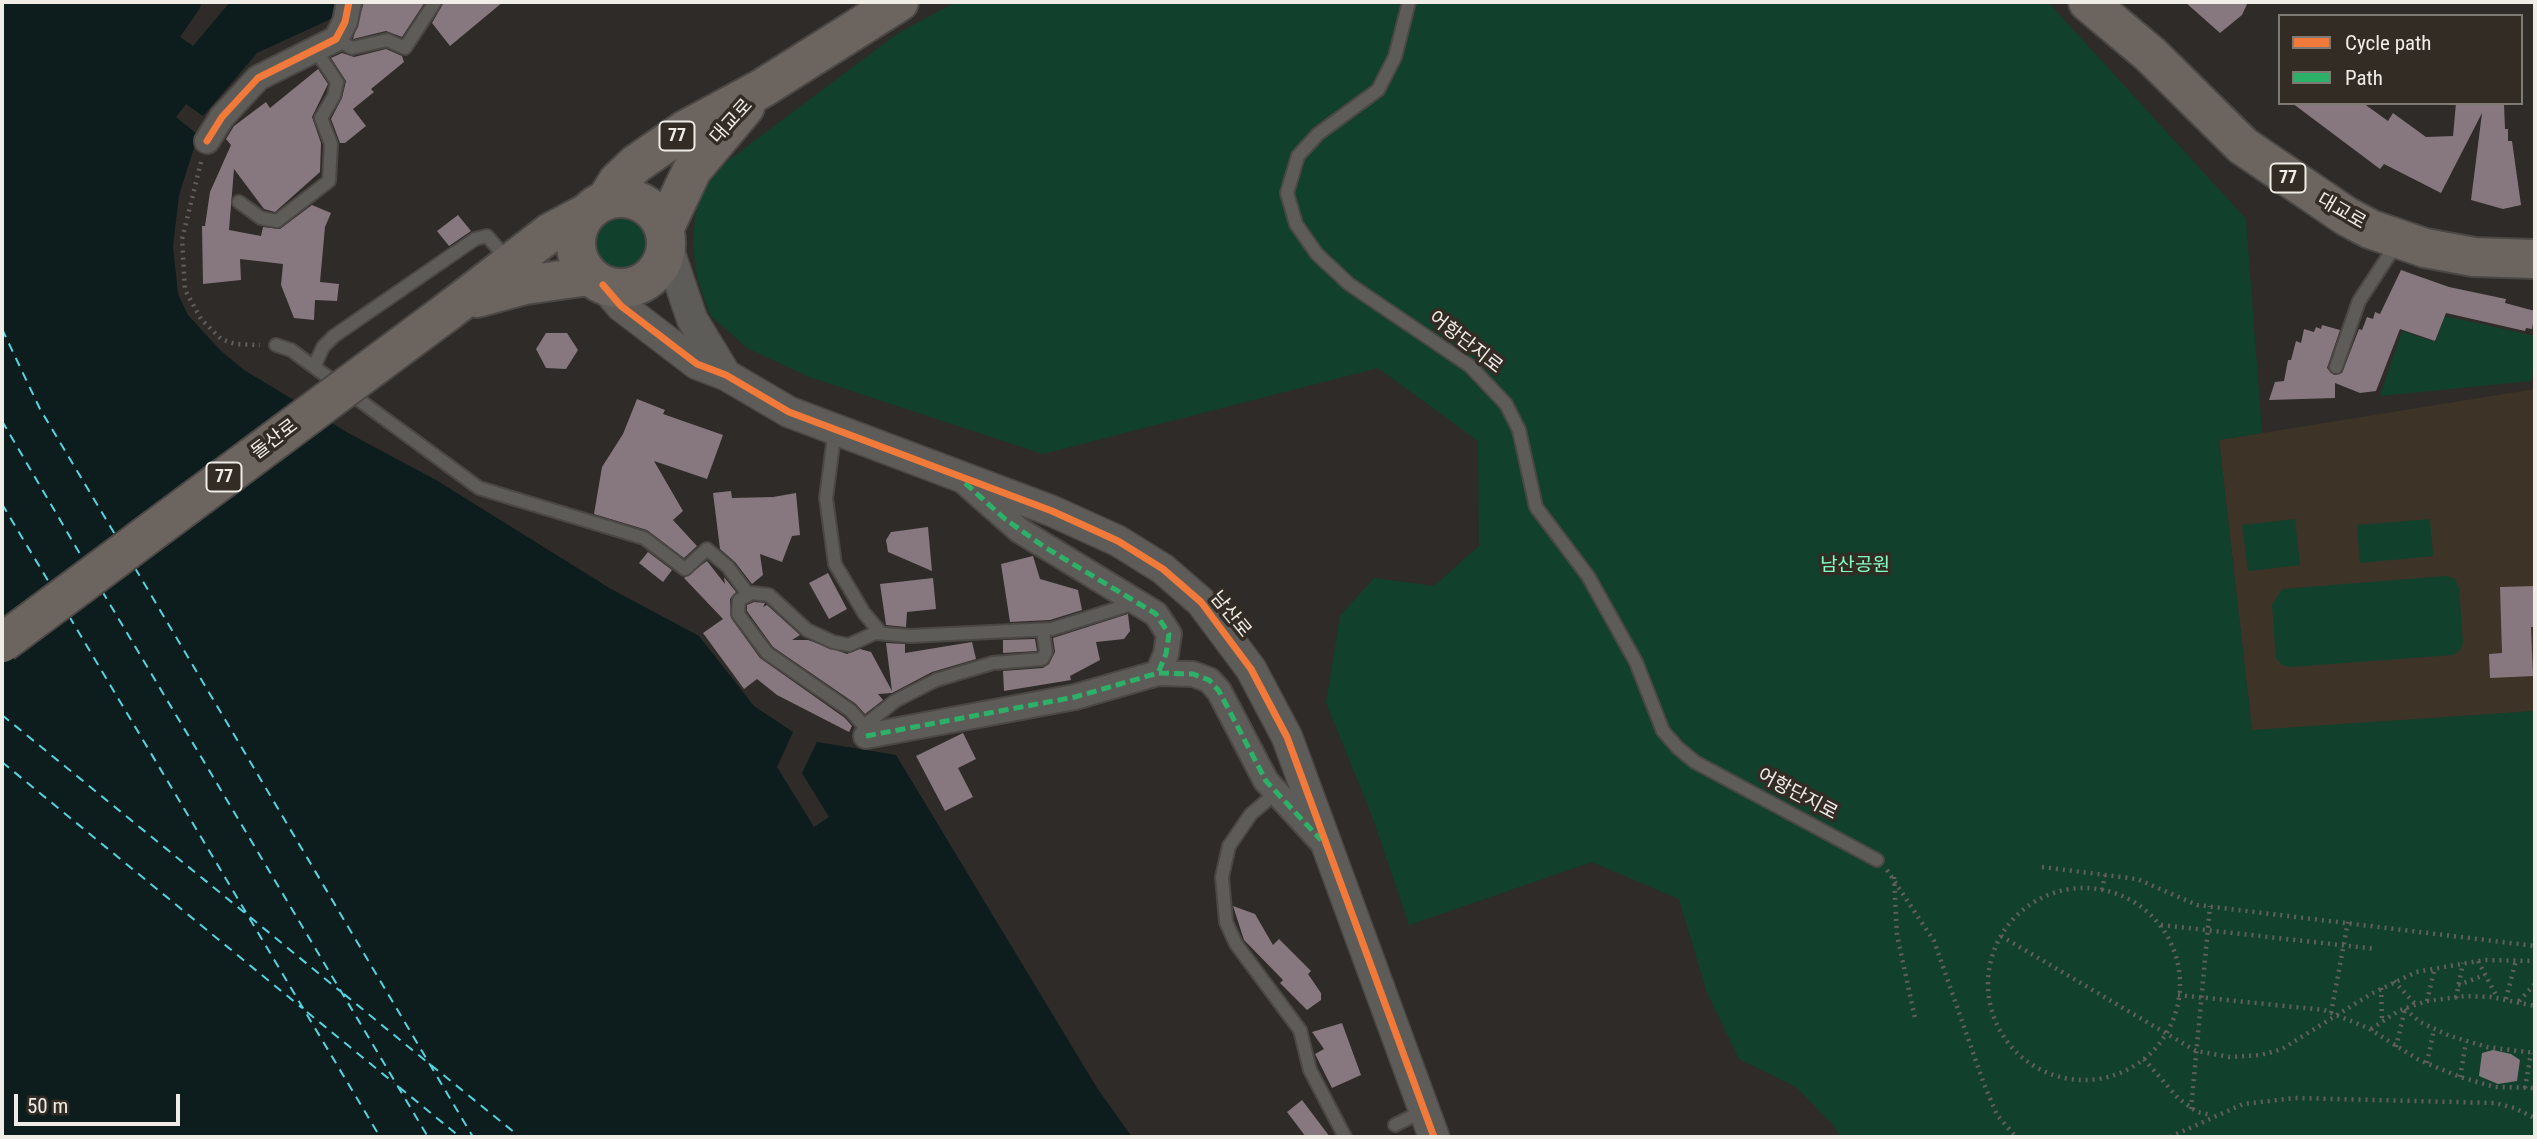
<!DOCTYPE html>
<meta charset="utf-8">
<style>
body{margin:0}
#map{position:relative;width:2537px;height:1139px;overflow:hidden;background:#2e2b28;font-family:"Roboto Condensed",sans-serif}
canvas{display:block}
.frame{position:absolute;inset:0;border:4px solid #f0ece6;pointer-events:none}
.legend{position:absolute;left:2278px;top:14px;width:245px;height:91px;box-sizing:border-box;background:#322c24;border:2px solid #7e7972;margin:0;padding:9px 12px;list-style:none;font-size:21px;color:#f0ece6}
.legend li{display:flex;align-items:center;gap:14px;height:35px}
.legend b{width:35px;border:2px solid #7e7972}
.scale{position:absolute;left:14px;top:1094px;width:166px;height:32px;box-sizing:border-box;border:4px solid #f0ece6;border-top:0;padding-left:9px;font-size:21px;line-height:24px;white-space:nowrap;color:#f0ece6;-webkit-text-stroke:5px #322c24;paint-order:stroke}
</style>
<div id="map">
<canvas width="2537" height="1139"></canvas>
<div class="frame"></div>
<ul class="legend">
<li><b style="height:9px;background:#f17a3a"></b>Cycle path</li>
<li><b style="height:9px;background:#2db169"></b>Path</li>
</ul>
<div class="scale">50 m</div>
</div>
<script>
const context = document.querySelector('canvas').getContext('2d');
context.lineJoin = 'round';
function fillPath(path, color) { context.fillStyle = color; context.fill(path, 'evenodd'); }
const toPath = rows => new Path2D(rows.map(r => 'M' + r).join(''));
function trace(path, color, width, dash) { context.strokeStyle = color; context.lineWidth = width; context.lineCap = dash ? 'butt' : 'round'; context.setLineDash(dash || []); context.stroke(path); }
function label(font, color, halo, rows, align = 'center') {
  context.font = font + ' "Roboto Condensed","Noto Sans KR",sans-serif'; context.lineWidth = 7; context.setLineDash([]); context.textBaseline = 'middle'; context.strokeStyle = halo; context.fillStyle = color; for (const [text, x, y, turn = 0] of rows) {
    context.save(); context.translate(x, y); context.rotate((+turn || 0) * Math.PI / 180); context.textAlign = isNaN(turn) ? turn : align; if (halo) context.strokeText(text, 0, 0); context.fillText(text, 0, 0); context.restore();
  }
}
fillPath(toPath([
 [2535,389,2535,711,2252,731,2219,440]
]), '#3d3427');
fillPath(toPath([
 [956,2,2048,2,2246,219,2262,433,2219,440,2252,730,2535,711,2535,1137,1840,1137,1835,1127,1796,1087,1739,1059,1707,993,1679,899,1592,862,1409,925,1371,813,1326,703,1340,616,1374,578,1434,586,1479,546,1478,441,1378,368,1043,454,809,377,747,348,710,315,697,278,693,245,695,216,703,190,726,162,898,33],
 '589 243a31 31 0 1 1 62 0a31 31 0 1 1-62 0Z',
 [2445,316,2535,336,2532,381,2380,396,2402,331,2436,342],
 [2295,519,2300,565,2248,571,2242,525],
 [2430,519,2433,556,2360,563,2357,525],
 [2446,576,2455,579,2459,588,2463,642,2460,650,2453,655,2290,667,2282,665,2276,658,2272,605,2282,589]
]), '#11412d');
fillPath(toPath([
 [2,2,201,2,200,8,180,37,193,46,230,2,336,2,333,18,257,53,203,116,186,104,176,117,198,135,179,195,173,246,178,294,188,315,220,350,244,370,350,434,436,480,611,589,699,636,754,706,793,732,777,767,814,827,829,817,802,773,817,742,896,755,1097,1088,1132,1137,2,1137]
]), '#0d1c1c');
trace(toPath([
 [2,329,40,409,116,536],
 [2,421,83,559],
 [2,504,50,584],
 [135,568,473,1137],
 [102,591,428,1137],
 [69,616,380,1137],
 [2,715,245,913],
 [2,762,302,1008],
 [250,917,340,991],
 [344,994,427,1062],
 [307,1012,394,1083],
 [431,1065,520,1137],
 [399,1087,460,1137]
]), '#55d3e0', 2, [9, 7]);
fillPath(toPath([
 [364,2,425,2,402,37,386,31,353,39],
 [444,2,503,2,450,46,432,23],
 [2185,2,2248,2,2242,15,2220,33],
 [386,49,402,56,404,62,371,89,374,92,353,109,366,126,345,143,340,143,331,119,342,98,346,81,331,58,342,53,354,57],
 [318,69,328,84,312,117,321,143,320,172,275,212,264,209,234,169,229,230,261,236,263,227,280,229,312,205,331,213,325,227,320,282,339,284,337,301,315,300,314,320,294,318,281,285,283,264,240,259,241,280,203,284,202,226,205,226,210,192,231,145,226,139,234,126,266,102,270,108],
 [2292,103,2363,103,2388,121,2393,113,2426,137,2453,136,2456,103,2504,103,2505,129,2508,129,2508,141,2512,141,2521,205,2503,209,2471,200,2482,113,2441,193,2384,164,2380,169],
 [458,215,471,231,449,246,437,231],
 [2401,270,2449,287,2506,299,2505,303,2535,311,2532,329,2526,328,2525,331,2446,313,2435,341,2400,329,2376,391,2360,393,2335,383,2335,398,2269,400,2275,382,2284,381,2288,360,2291,360,2296,341,2301,343,2304,329,2314,332,2316,327,2321,329,2322,325,2340,330,2327,368,2334,375,2342,373,2359,329,2362,330,2367,317,2373,319,2375,312,2380,314],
 [546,333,567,333,578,350,566,369,546,368,536,349],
 [637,399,665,410,663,414,723,435,707,479,654,461,683,511,673,520,697,546,684,558,647,530,594,514,602,467,623,434],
 [731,491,732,498,773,497,796,493,800,535,792,536,782,562,760,554,763,575,752,584,735,562,720,549,713,493],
 [928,527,932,571,888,552,886,540,891,532],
 [648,552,672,570,663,582,639,563],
 [1033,556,1040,579,1078,590,1082,610,1050,620,1010,622,1001,564],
 [707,561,725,584,724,577,736,592,730,599,731,618,760,658,845,718,852,726,849,732,777,695,757,679,744,689,703,633,723,619,684,578],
 [828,573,847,609,829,619,809,583],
 [933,578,936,609,907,612,906,627,886,625,880,584],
 [2535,586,2535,627,2531,627,2533,676,2490,678,2489,654,2502,653,2500,587],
 [754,602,765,603,763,607,767,605,800,635,792,640,808,640,847,654,860,649,871,652,892,691,886,643,905,644,905,653,972,642,976,659,932,672,892,693,878,694,883,700,865,714,856,704,773,647,747,611,747,605],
 [1128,614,1130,631,1124,639,1096,642,1100,660,1070,676,1071,680,1004,691,1003,671,1043,668,1049,664,1055,652,1053,638],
 [1035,639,1037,651,1003,653,1003,640],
 [963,733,976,759,958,768,973,797,945,811,916,756],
 [1233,906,1255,914,1273,945,1279,939,1311,971,1308,974,1321,993,1321,1000,1307,1010,1280,983,1283,980,1244,940],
 [1342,1023,1361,1075,1332,1088,1315,1054,1324,1049,1312,1032],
 [2493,1050,2511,1054,2520,1060,2517,1081,2498,1084,2479,1076,2482,1053],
 [1302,1100,1330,1137,1306,1137,1287,1112]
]), '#87777f');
const service = toPath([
 [1409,2,1395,57,1378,90,1318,134,1298,156,1287,193,1296,224,1317,254,1349,284,1470,366,1506,404,1519,430,1536,507,1588,576,1636,662,1663,731,1678,748,1695,762,1877,860],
 [336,39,352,48,387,40,405,48,435,2],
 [239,202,261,218,277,221,329,181,331,144,321,118,334,96,337,82,316,51],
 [276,345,291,350,479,488,644,538,685,569,707,549,728,567,748,594],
 [314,367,323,347,334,336,475,239,487,236,508,260],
 [2336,367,2359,301,2397,243],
 [835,429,826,498,835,564,864,613,881,633],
 [864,726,895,701,936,680,993,663,1042,659,1046,652,1043,630],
 [866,736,864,726,851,711,767,653,738,614,739,600,752,593,769,595,807,630,833,642,849,645,875,633,910,636,1052,629,1135,603],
 [1277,792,1251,814,1229,846,1222,877,1226,922,1236,944,1300,1030,1310,1070,1345,1137],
 [1395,1125,1423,1111]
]);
const minor = toPath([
 [207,141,222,117,258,78,336,39,345,22,349,2],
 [961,479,1019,530,1156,614,1169,634,1166,654,1158,673],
 [866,736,1075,697,1158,673,1193,674,1209,680,1219,691,1266,781,1322,842]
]);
const tertiary = toPath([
 [666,242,692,319,726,375],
 [603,285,621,306,697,364,726,375,789,412,1052,511,1118,541,1163,569,1201,602,1251,669,1287,737,1434,1137]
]);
const primary = toPath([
 [2088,2,2151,55,2243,146,2346,216,2370,229,2425,248,2474,257,2535,259],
 '576 243a45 45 0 1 1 90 0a45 45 0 1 1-90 0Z',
 [606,200,618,181,636,164,685,130,761,89,899,2],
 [664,229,692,170,745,107],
 [477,298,525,285,589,276],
 [447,312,551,232,585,214]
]);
trace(service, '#4a4744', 16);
trace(minor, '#4a4744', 28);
trace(tertiary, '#4a4744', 33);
trace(primary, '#4a4744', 42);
trace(toPath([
 [201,162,182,239,185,290,201,319,221,339,235,344,260,345],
 [2042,867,2137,879,2197,905,2535,946],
 [1887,870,1934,941,1984,1084,1997,1115,2016,1137],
 [1894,877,1897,935,1915,1018],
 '1988 984a96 96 0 1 1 192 0a96 96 0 1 1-192 0Z',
 [2102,890,2105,875],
 [2161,925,2376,949],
 [2001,936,2196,1051,2230,1057,2261,1055,2282,1049,2371,994,2416,972,2484,960,2535,961],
 [2478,961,2497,997],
 [2394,981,2416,1005],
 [2458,985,2485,975],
 [2381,988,2382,1019],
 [2178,995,2324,1010,2368,1028,2419,1060,2460,1077,2495,1087,2535,1088],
 [2456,998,2463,963],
 [2506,999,2516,960],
 [2427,1001,2435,967],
 [2519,1001,2535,984],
 [2405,1009,2420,1022,2450,1036,2487,1047,2535,1053],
 [2331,1013,2348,922],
 [2371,1029,2400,1010,2427,1001,2466,996,2491,997,2535,1006],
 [2396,1047,2405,1009],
 [2144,1059,2178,1098,2197,1112,2211,1115],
 [2427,1063,2434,1029],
 [2460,1077,2466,1042],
 [2525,1088,2531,1053],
 [2191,1109,2210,906],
 [2170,1137,2243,1104,2295,1098,2495,1103,2514,1108,2535,1118]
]), '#605f5c', 4.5, [2, 5]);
trace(service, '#5e5c58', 12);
trace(minor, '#5e5c58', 24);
trace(tertiary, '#5e5c58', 30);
trace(primary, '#6c655f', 38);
const primaryBridge = toPath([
 [2,643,447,312]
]);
trace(primaryBridge, '#4a4744', 42, []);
trace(primaryBridge, '#6c655f', 38);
trace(toPath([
 [965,483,1005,519,1043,546,1156,614,1169,634,1166,654,1158,673],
 [866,736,1075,697,1158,673,1193,674,1209,680,1219,691,1266,781,1321,840]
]), '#2db169', 5, [10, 5]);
trace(toPath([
 [207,141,222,117,258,78,336,39,345,22,349,2],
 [603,285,621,306,697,364,726,375,789,412,1052,511,1118,541,1163,569,1201,602,1251,669,1287,737,1434,1137]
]), '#f17a3a', 7);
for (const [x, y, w] of [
 [677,136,35],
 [2288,178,35],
 [224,477,35]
]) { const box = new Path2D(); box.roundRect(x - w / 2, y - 14.5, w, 29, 5); context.fillStyle = '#322c24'; context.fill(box); trace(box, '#f0ece6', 2); }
label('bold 18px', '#f0ece6', null, [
 ["77",677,136],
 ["77",2288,178],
 ["77",224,477]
]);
label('19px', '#f0ece6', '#322c24', [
 ["대교로",732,122,-48],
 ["대교로",2341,212,30],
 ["어항단지로",1465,343,38],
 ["돌산로",275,440,-37],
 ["남산로",1230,615,51],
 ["어항단지로",1797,795,28]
]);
label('19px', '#81fec5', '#322c24', [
 ["남산공원",1855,566]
]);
</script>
